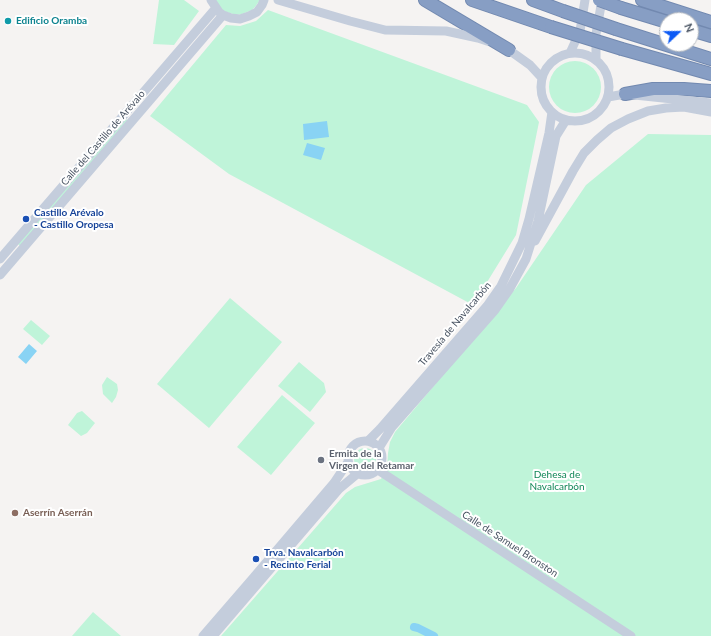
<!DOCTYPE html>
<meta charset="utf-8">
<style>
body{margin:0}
#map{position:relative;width:711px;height:636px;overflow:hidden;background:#f5f3f2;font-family:Lato,sans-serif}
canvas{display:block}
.north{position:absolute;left:659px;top:12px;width:40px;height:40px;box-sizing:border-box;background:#fff;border:1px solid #b6bac0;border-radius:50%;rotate:68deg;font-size:11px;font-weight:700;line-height:16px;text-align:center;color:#485362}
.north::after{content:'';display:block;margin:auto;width:14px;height:18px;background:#0c5af5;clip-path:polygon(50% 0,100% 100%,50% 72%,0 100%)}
</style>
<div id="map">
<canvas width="711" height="636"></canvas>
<div class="north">N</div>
</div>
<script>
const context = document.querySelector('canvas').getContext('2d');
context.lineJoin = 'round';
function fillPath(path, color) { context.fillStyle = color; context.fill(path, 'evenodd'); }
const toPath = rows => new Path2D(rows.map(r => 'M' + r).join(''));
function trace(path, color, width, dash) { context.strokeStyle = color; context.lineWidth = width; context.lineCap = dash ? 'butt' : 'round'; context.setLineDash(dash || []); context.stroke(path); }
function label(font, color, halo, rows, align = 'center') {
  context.font = font + ' Lato,sans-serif'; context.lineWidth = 4; context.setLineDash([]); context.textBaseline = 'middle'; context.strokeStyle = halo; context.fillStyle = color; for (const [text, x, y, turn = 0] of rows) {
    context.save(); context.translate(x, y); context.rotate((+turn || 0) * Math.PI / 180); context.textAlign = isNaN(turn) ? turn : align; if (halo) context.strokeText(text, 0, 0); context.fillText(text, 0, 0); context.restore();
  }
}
fillPath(toPath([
 [159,0,184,0,199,11,174,45,153,44],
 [214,0,260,0,255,7,252,10,242,14,236,15,226,12,221,9],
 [268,10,527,105,539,122,516,235,473,305,229,174,150,116,226,25,240,26,256,21],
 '549 87a26 26 0 1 1 52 0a26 26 0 1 1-52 0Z',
 [125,118,128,121,20,246,18,244],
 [648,134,711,135,711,636,221,636,346,493,355,487,381,479,387,468,388,453,390,442,395,432,516,288,586,185],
 [230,298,282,342,209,428,157,384],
 [31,320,50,336,42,345,23,329],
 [299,362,324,383,326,392,310,412,278,386],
 [107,377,117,384,118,390,116,397,112,403,103,394,102,385],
 [282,395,315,423,271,475,237,447],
 [82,411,95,423,87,433,81,436,68,425,77,413],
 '354 459a11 11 0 1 1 22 0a11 11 0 1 1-22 0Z',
 [93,612,121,636,72,636]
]), '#bff4d9');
fillPath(toPath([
 [327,121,329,137,304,140,303,124],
 [307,143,325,148,321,160,303,155],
 [29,344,37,351,26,364,18,357]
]), '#89d3f4');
trace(toPath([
 [414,627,418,628,434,636]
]), '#89d3f4', 8);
const highway = toPath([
 [425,0,509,50],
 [472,0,551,27],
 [533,0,563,11],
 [642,0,711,22],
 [621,8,667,22],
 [616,29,711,59],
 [691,30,711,36],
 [622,49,711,74],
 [625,94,653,89,684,89,711,91]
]);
trace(highway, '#7289b0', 14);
trace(toPath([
 [211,0,219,12,223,15,231,18,240,19,249,16,257,12,262,5,264,0],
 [278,0,350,21,385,30,446,31,478,38,487,41],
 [504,48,509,50,530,65,542,78],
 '541 87a34 34 0 1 1 68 0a34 34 0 1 1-68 0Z',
 [570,53,580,31,585,0],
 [596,60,596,34,602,0],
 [608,97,625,94,711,103],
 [535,241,573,171,584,153,597,140,611,128,628,119,648,111,666,108,684,107,711,112],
 [0,259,216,8],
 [0,275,223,15],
 '348 458a17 17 0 1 1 34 0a17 17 0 1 1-34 0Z',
 [368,441,380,429,487,306,501,286,522,243,529,219,549,133,552,112],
 [379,448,392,427,495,310,509,290,526,259,538,221,556,136,566,120],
 [378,470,631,636],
 [203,636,254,577,334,483,348,462],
 [213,636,339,489,357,474]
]), '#c4cddc', 9);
trace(highway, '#879ec4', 12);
const highwayBridge = toPath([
 [599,0,621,8],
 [563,11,616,29],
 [551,27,622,49]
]);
trace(highwayBridge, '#7289b0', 14, []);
trace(highwayBridge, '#879ec4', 12);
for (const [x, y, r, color] of [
 [8,21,4,"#0f9aa8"],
 [26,219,4,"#1a4fb4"],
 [321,460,4,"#6b7280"],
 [15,513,4,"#8d6e63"],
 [256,559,4,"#1a4fb4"]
]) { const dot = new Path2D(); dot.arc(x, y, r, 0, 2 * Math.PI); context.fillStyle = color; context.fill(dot); trace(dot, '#fff', 1.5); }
label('bold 10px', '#0d838f', '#fff', [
 ["Edificio Oramba",16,21]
], 'left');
label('10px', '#485362', '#fff', [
 ["Calle del Castillo de Arévalo",103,138,-49],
 ["Travesía de Navalcarbón",455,324,-50],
 ["Calle de Samuel Bronston",510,544,33]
]);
label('bold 10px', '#164399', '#fff', [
 ["Castillo Arévalo",34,213],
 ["- Castillo Oropesa",34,225],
 ["Trva. Navalcarbón",264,553],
 ["- Recinto Ferial",264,565]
], 'left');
label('bold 10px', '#5b616d', '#fff', [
 ["Ermita de la",329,454],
 ["Virgen del Retamar",329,466]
], 'left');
label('10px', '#108657', '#fff', [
 ["Dehesa de",557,475],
 ["Navalcarbón",557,487]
]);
label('bold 10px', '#785e54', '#fff', [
 ["Aserrín Aserrán",23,513]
], 'left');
</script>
